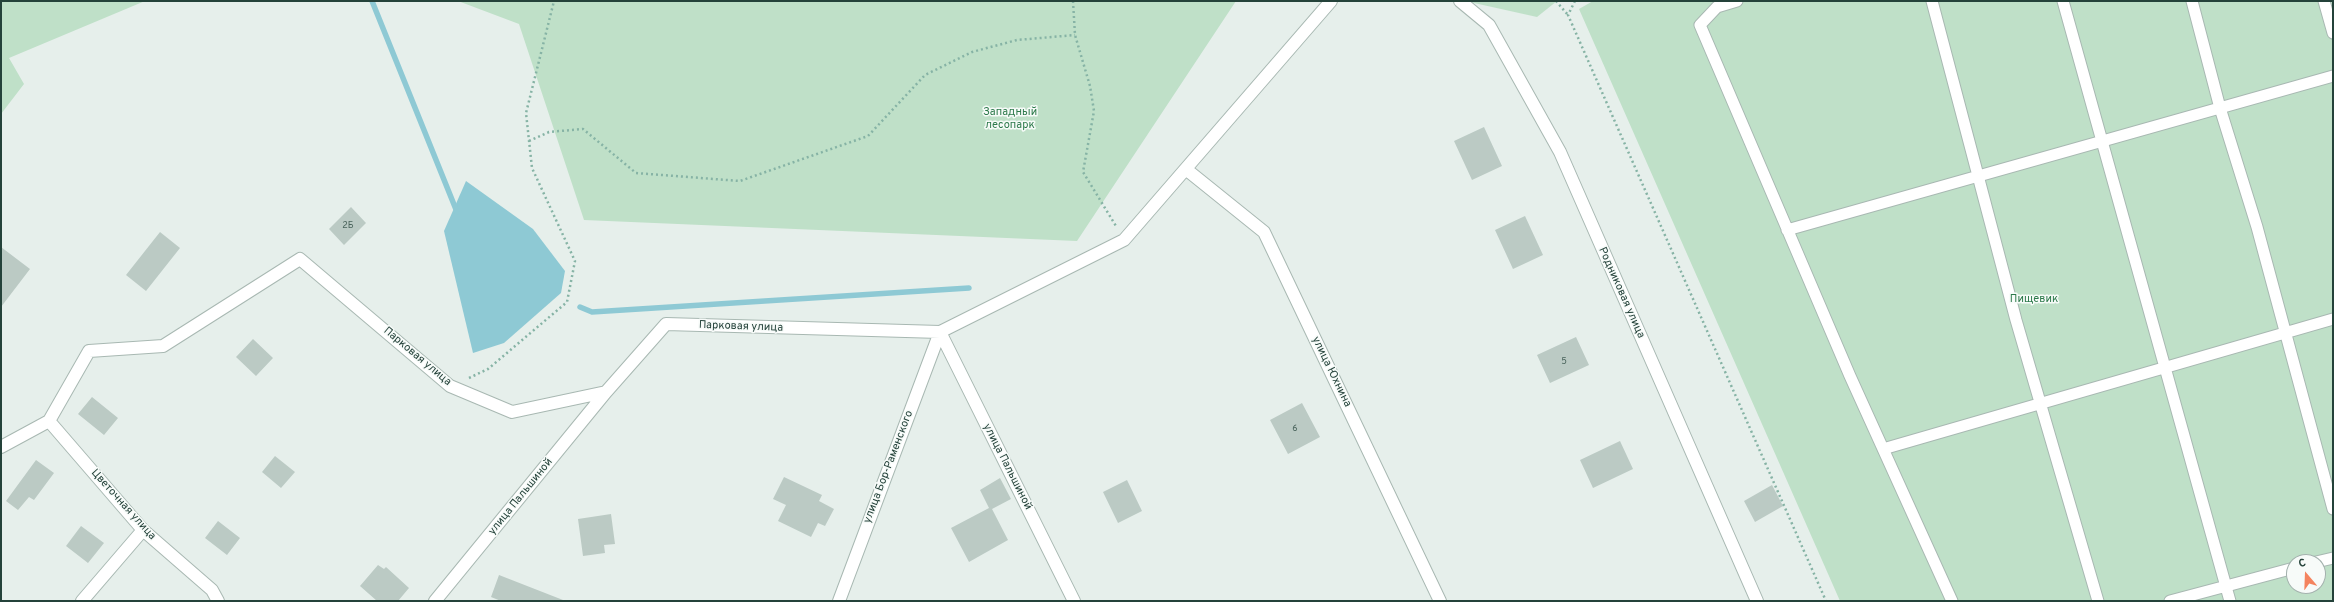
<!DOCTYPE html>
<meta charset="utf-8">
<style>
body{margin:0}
#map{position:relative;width:2334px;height:602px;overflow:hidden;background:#e6efeb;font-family:Overpass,sans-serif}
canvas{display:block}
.frame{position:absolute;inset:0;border:2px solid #24423a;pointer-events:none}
.north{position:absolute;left:2286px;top:554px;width:40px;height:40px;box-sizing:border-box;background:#f7fbf9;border:1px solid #a3b1ad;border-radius:50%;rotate:341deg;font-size:11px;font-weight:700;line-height:16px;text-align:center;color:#24423a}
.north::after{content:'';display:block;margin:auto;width:14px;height:18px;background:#f4845f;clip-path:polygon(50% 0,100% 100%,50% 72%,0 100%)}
</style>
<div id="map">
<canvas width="2334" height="602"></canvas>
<div class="frame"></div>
<div class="north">С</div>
</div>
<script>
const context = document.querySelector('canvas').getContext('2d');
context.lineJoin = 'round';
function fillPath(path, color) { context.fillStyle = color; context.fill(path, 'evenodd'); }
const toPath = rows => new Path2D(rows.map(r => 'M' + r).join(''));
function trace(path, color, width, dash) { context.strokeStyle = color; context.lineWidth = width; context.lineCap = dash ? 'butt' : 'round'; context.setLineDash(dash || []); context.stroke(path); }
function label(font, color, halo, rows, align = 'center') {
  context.font = font + ' Overpass,sans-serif'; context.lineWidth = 3; context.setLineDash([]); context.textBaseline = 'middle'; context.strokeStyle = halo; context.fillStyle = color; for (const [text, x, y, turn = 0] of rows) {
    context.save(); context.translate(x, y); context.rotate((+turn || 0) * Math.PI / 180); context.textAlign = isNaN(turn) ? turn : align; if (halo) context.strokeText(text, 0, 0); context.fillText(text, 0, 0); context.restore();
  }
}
fillPath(toPath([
 [1,1,145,1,9,58,24,84,1,114],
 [458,1,1236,1,1077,241,584,220,519,24],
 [1465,1,1557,1,1537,17],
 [1593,1,2333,1,2333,601,1840,601,1579,9],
 [2294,562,2318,562,2318,586,2294,586]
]), '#bfe0c8');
fillPath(toPath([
 [466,181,533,229,565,271,561,293,504,343,473,353,444,231]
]), '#8ec9d4');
trace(toPath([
 [372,1,457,212],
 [580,307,592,312,969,288]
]), '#8ec9d4', 5.5);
fillPath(toPath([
 [1484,127,1502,166,1472,180,1454,141],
 [351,207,366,223,344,245,329,229],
 [1525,216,1543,255,1513,269,1495,230],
 [160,232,180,248,146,291,126,275],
 [1,247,30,269,1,307],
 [1576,337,1589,365,1550,383,1537,355],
 [253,339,273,358,256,376,236,357],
 [92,397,118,418,104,435,78,414],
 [1302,403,1320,437,1288,454,1270,420],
 [1620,441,1633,469,1593,488,1580,460],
 [275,456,295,472,281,488,262,472],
 [36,460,54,473,34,500,29,497,18,510,6,501],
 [784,477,822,495,819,501,834,509,825,526,818,523,811,537,778,521,786,505,773,499],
 [1000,478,1011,499,992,509,1008,540,969,562,951,528,989,508,980,490],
 [1127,480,1142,511,1118,523,1103,492],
 [1772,485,1783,506,1755,522,1744,501],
 [611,514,615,544,604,545,605,553,583,556,578,519],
 [218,521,240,538,227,555,205,538],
 [81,526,104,543,88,563,66,546],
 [378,565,384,569,386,567,409,588,398,601,377,601,360,586],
 [499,575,563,600,563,601,501,601,491,597]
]), '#bbcac4');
const lane = toPath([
 [1737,1,1717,7,1700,25,1850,376,1952,601],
 [1932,1,2016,320,2098,601],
 [2063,1,2230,601],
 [2192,1,2220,108,2257,227,2333,509],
 [2324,1,2333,33],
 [1787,230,2333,76],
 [1883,449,2333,319],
 [2316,562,2333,558],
 [2170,601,2294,568]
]);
const street = toPath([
 [1460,1,1489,25,1560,152,1757,601],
 [1187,170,1264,232,1440,601],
 [940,332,1074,601],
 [49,421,143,530,212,590,218,601],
 [1,447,49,421,89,351,163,346,300,259,450,386,512,412,606,392,666,324,940,332,1124,240,1331,1],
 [82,601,143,530],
 [435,601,606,392],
 [839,601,940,332]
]);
trace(lane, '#a8b8b2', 13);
trace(street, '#a8b8b2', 14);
trace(toPath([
 [1073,1,1075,35,1090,86,1094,111,1083,172,1116,226],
 [1556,1,1568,15],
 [1575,1,1568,15,1826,601],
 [529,141,549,132,583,129,636,173,740,181,868,136,925,75,972,52,1017,40,1075,35],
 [469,378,488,369,567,302,575,261,532,168,526,113,554,1]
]), '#86b3a5', 2.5, [2, 3]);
trace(lane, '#fff', 11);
trace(street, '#fff', 12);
label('9px', '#4a645c', null, [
 ["2Б",348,226],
 ["5",1564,362],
 ["6",1295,429]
]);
label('11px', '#2d7a4b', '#f7fbf9', [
 ["Западный",1010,113],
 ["лесопарк",1010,126],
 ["Пищевик",2034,300]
]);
label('11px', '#24423a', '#f7fbf9', [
 ["Родниковая улица",1621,293,66],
 ["Парковая улица",741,327,2],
 ["Парковая улица",417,357,40],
 ["улица Юхнина",1331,372,64],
 ["улица Бор-Раменского",889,467,-69],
 ["улица Пальшиной",1007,467,63],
 ["улица Пальшиной",521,497,-51],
 ["Цветочная улица",123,505,48]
]);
</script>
